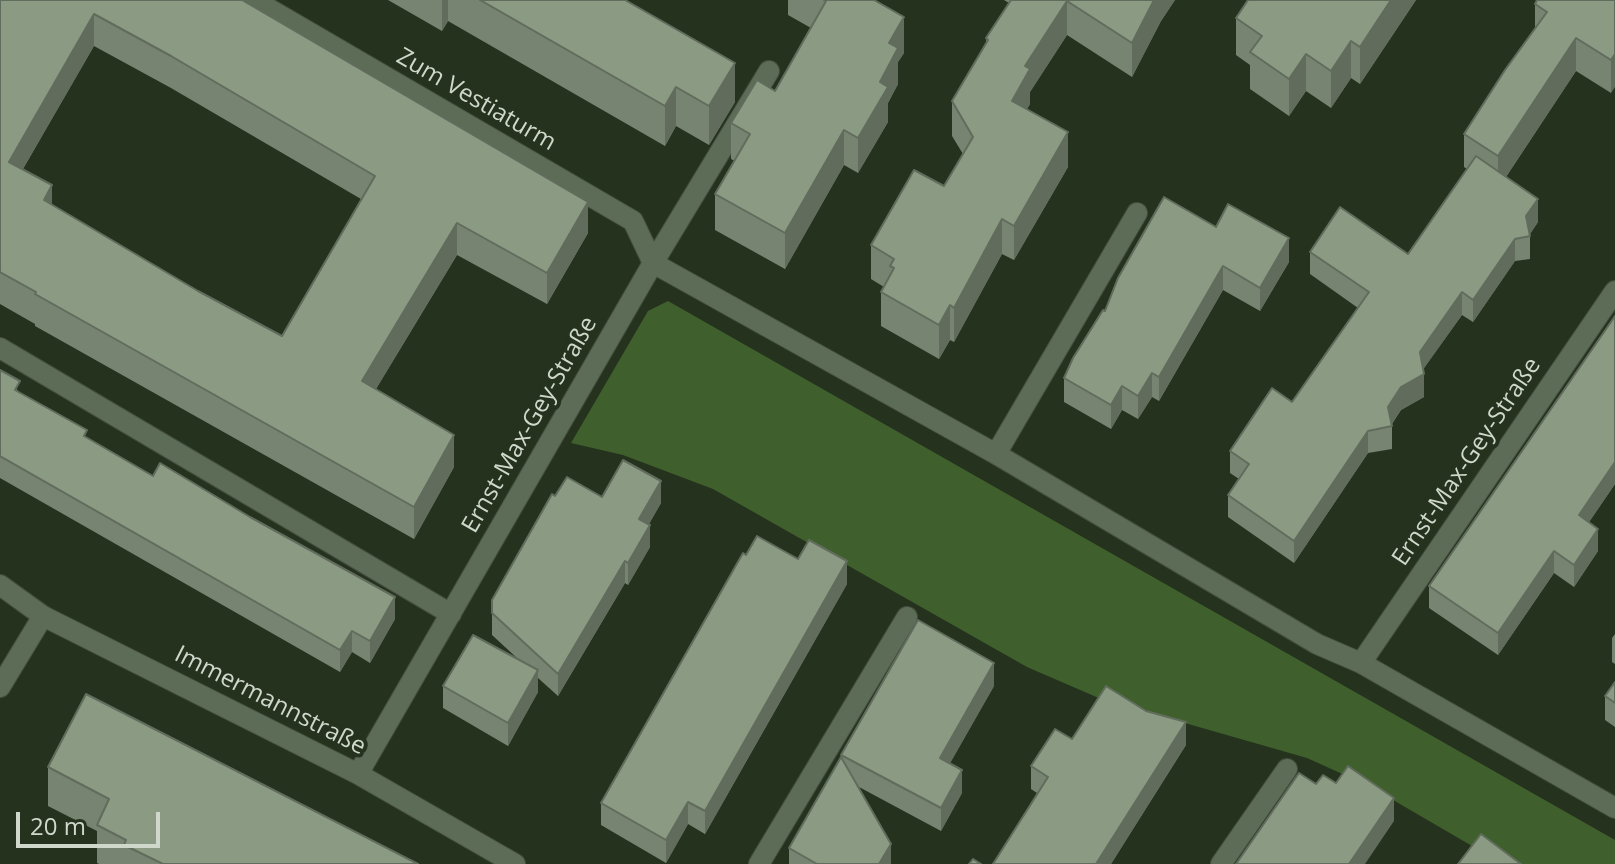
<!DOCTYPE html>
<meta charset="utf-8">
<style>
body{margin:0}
#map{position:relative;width:1615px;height:864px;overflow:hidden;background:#25321e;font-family:"Open Sans",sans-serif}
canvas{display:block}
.scale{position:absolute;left:16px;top:812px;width:144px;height:36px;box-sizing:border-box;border:4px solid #cfd8cb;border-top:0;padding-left:10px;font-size:24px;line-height:28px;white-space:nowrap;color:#cfd8cb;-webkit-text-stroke:6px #25321e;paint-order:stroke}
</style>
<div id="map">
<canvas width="1615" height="864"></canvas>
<div class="scale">20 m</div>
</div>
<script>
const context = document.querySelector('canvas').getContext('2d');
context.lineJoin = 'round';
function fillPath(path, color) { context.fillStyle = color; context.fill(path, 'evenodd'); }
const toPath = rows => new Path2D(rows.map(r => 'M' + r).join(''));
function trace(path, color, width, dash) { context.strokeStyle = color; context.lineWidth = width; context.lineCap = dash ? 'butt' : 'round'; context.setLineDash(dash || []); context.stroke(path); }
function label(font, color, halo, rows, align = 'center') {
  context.font = font + ' "Open Sans",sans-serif'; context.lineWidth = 8; context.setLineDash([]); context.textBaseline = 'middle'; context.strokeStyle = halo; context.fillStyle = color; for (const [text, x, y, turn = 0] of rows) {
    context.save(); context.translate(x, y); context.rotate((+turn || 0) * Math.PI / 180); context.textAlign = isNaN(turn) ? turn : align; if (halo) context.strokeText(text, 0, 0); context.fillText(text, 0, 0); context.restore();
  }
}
fillPath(toPath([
 [668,301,1615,840,1615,864,1503,864,1369,786,1307,758,1101,699,1027,667,713,489,623,455,571,443,648,311]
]), '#3f602d');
const lane = toPath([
 [0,687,43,616]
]);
const street = toPath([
 [254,0,633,221,653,263],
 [653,263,769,71],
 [0,348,451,614],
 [996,454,1137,213],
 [0,585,43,616,358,774,515,864],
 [1361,663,1615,291],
 [358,774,653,263,996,454,1317,644,1361,663,1615,808],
 [759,864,907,617],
 [1221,864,1287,769]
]);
trace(lane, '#444f3e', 22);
trace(street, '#444f3e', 22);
trace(lane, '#5d6c56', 20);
trace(street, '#5d6c56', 20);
fillPath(toPath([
 [0,0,242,0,588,233,547,304,457,255,376,389,454,467,414,539,35,326,35,324,0,304],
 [94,46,171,88,361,199,282,336,198,291,52,205,23,169],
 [388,0,625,0,735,102,709,145,676,126,665,146,448,21,442,31],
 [788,0,874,0,904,53,898,62,898,84,888,103,888,122,858,173,844,165,785,269,715,230,715,194,735,161,731,159,731,123,775,91,811,28,788,15],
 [1004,0,1175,0,1161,21,1132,77,1067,35,1030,92,1030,104,1027,109,1068,167,1014,260,1002,254,954,342,950,340,939,359,881,326,881,292,884,287,871,279,871,245,944,186,963,154,952,136,952,101,986,45,986,38,1009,3],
 [1248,0,1416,0,1360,84,1351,78,1331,108,1306,91,1289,116,1250,89,1250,65,1236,55,1236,18],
 [1615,0,1611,93,1576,71,1506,177,1538,222,1530,234,1530,259,1515,261,1473,322,1462,315,1423,369,1424,397,1401,410,1392,424,1392,449,1368,453,1294,563,1228,517,1228,495,1239,479,1230,473,1230,451,1292,402,1358,308,1310,274,1310,252,1408,254,1467,169,1464,167,1464,134,1535,30,1535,4],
 [1216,227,1289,262,1260,311,1223,290,1159,401,1152,397,1138,419,1122,410,1111,429,1064,402,1064,378,1105,311],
 [1615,316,1615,484,1589,522,1598,551,1574,587,1554,573,1498,655,1429,608,1429,586],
 [0,370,20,393,87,438,395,619,370,663,352,652,340,672,0,478],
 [555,496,602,497,661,503,649,524,650,547,628,585,625,583,558,696,538,678,538,692,508,746,443,708,443,686,518,659,492,635,492,600],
 [746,555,798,559,847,584,705,834,688,824,666,863,601,825,601,803],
 [1615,634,1615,664,1612,662,1612,638],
 [1615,682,1615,727,1605,720,1605,696],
 [994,686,950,763,962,793,941,831,859,787,891,864,789,864,789,848,841,758,841,755],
 [1072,739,1186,745,1111,864,993,864,1037,793,1031,789,1031,766],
 [48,767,418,864,99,864,97,863,97,831,48,806]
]), '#778471');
fillPath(toPath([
 [442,0,448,0,448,21,442,31],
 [1154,0,1175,0,1161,21,1132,77,1132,43],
 [1391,0,1416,0,1360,84,1360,47],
 [1067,1,1067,35,1030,92,1030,104,1012,135,1012,101,1025,66],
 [94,14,94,46,9,193,9,162],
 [904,17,904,53,898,62,898,84,888,103,888,122,858,173,858,138,880,82,889,43],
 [1576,38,1576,71,1498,189,1498,156],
 [1351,41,1351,78,1331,108,1331,71],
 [1306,54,1306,91,1289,116,1289,79],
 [1615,54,1615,87,1611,93,1611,60],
 [735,63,735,102,709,145,709,106],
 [676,87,676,126,665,146,665,106],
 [844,130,844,165,785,269,785,233],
 [1068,132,1068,167,1014,260,1014,226],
 [52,185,52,217,44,200],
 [1538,199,1538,222,1528,237,1526,216],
 [588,202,588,233,547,304,547,273],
 [1002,219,1002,254,954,342,954,308],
 [457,223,457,255,362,412,362,381],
 [1289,238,1289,262,1260,311,1260,288],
 [1515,239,1515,261,1473,322,1473,300],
 [1223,266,1223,290,1159,401,1159,377],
 [1462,292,1462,315,1420,374,1420,352],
 [950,305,950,340,939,359,939,325],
 [1152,373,1152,397,1138,419,1138,396],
 [1424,374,1424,397,1401,410,1390,426,1388,407,1401,387],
 [1122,386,1122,410,1111,429,1111,405],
 [1368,431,1368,453,1294,563,1294,541],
 [454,435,454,467,414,539,414,507],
 [1615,462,1615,484,1579,537,1579,515],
 [661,481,661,503,639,541,639,519],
 [650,525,650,547,628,585,628,563],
 [1598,529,1598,551,1574,587,1574,565],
 [1554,551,1554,573,1498,655,1498,633],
 [625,561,625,583,558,696,558,674],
 [847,561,847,584,705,834,705,811],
 [395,597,395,619,370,663,370,641],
 [352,631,352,652,340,672,340,650],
 [994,663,994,686,940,781,940,758],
 [538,670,538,692,508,746,508,723],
 [1186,722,1186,745,1111,864,1096,864],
 [962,770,962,793,941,831,941,808],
 [1394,798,1394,821,1365,864,1349,864],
 [688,802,688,824,666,863,666,840],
 [891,844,891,864,879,864]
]), '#616c5c');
const building = toPath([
 [0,0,242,0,588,202,547,273,457,223,362,381,454,435,414,507,35,294,36,292,0,272,0,0],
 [94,14,171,56,375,176,282,336,198,291,44,200,52,185,9,162,94,14],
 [480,0,625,0,735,63,709,106,676,87,665,106,480,0],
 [824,0,874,0,904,17,889,43,898,48,880,82,888,87,858,138,844,130,785,233,715,194,750,134,731,123,757,80,775,91,826,1,824,0],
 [1011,0,1154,0,1132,43,1067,1,1025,66,1030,69,1012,101,1068,132,1014,226,1002,219,954,308,950,305,939,325,881,292,894,268,890,266,894,259,871,245,914,170,944,186,973,137,952,101,988,40,986,38,1011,0],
 [1248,0,1391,0,1360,47,1351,41,1331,71,1306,54,1289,79,1250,52,1262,36,1236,18,1248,0],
 [1537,0,1615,0,1615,54,1611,60,1576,38,1498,156,1464,134,1505,70,1547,12,1535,4,1537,0],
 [1476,156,1538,199,1526,216,1530,236,1515,239,1473,300,1462,292,1420,352,1424,374,1401,387,1388,407,1392,426,1368,431,1294,541,1228,495,1249,464,1230,451,1272,388,1292,402,1369,292,1310,252,1340,207,1408,254,1476,156],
 [1164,197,1216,227,1228,204,1289,238,1260,288,1223,266,1159,377,1152,373,1138,396,1122,386,1111,405,1064,378,1073,358,1103,310,1105,311,1118,278,1164,197],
 [1615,316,1615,462,1579,515,1598,529,1574,565,1554,551,1498,633,1429,586,1615,316],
 [0,370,20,381,15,390,87,430,84,436,153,476,160,463,250,517,395,597,370,641,352,631,340,650,0,456,0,370],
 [623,460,661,481,639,519,650,525,628,563,625,561,558,674,492,613,492,600,552,494,555,496,567,477,602,497,623,460],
 [757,536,798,559,809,540,847,561,705,811,688,802,666,840,601,803,743,553,746,555,757,536],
 [918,620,994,663,940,758,962,770,941,808,841,755,918,620],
 [473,635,538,670,508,723,443,686,473,635],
 [1615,682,1615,703,1605,696,1615,682],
 [1106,686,1146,711,1186,722,1096,864,993,864,1048,777,1031,766,1055,729,1072,739,1106,686],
 [86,694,418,864,163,864,124,845,126,840,97,825,109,799,48,767,86,694],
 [841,757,891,844,879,864,817,864,789,848,841,757],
 [1348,766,1394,798,1349,864,1236,864,1299,773,1316,784,1323,775,1336,783,1348,766],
 [1481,834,1521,864,1458,864,1481,834],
 [973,859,981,864,969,864,973,859]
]);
fillPath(building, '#8a9a83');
trace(building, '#616c5c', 2);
label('24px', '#cfd8cb', '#25321e', [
 ["Zum Vestiaturm",476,100,30],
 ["Ernst-Max-Gey-Straße",530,425,-60],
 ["Ernst-Max-Gey-Straße",1467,462,-56],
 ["Immermannstraße",270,701,27]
]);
</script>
